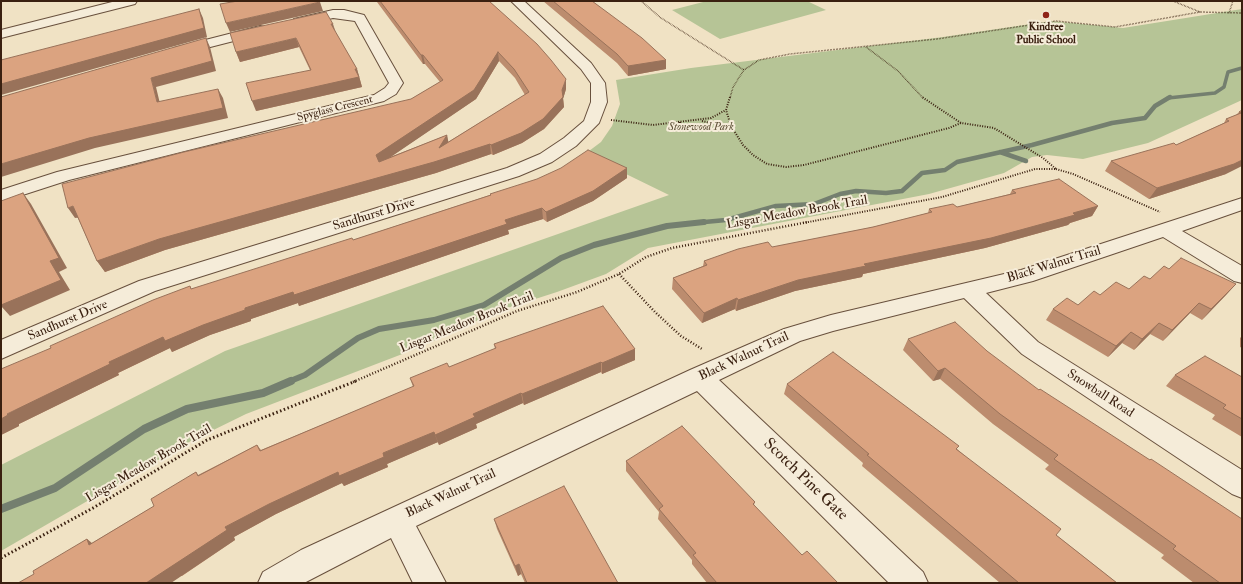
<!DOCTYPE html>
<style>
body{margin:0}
#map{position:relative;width:1243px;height:584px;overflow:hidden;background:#f0e2c4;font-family:"IM FELL Double Pica",serif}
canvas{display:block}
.frame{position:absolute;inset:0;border:2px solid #3a2010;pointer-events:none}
</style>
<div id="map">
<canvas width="1243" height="584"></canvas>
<div class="frame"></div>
</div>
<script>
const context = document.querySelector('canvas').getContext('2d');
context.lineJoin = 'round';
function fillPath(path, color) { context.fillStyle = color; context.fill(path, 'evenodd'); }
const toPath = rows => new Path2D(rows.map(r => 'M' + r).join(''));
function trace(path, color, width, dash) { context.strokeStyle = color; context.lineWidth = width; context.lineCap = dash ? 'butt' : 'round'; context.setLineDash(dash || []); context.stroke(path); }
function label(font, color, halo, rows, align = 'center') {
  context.font = font + ' "IM FELL Double Pica",serif'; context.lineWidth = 4; context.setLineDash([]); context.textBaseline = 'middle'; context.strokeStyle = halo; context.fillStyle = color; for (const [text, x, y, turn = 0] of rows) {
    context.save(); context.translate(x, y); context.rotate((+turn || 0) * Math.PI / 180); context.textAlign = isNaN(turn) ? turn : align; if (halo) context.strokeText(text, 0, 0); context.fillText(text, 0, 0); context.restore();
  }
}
fillPath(toPath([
 [707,1,807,1,826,10,720,39,672,10],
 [1242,9,1242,100,1148,143,1083,159,1047,155,1032,157,1004,173,929,194,648,248,606,274,557,292,498,311,418,348,246,414,191,441,1,551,1,465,225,351,669,195,585,154,601,142,612,126,620,104,616,80,691,68,943,37,1051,21,1123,28]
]), '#b6c496');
trace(toPath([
 [1168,98,1215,93,1224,87,1228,72,1242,68]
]), '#747f6f', 3.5);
trace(toPath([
 [1000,152,1026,161],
 [694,223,726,220,776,206,814,204,840,194,856,191,886,193,902,191,922,173,945,170,957,162,1032,145,1112,123,1145,118,1155,106,1170,97]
]), '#747f6f', 4.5);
trace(toPath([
 [288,382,305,375,358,338,379,329,434,320,484,305,561,258,594,245,667,226,704,222]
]), '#747f6f', 6);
trace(toPath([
 [1,509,55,488,144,429,187,409,263,393,291,381]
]), '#747f6f', 8);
const minor = toPath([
 [511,1,524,1,591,63,605,83,607,102,599,123,576,146,552,162,519,176,155,291,1,359,1,340,139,281,507,168,540,154,564,138,584,121,591,102,591,83,581,69,511,1],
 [333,10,344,10,364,15,403,83,396,94,384,101,69,180,1,202,1,190,57,172,374,95,385,88,389,83,355,21,333,18,299,26,293,22,294,19,333,10],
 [260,26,265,27,267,30,265,33,179,55,174,54,172,51,174,48,260,26],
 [1242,198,1242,210,1182,231,1242,266,1242,283,1234,281,1163,237,1033,281,986,293,1038,342,1242,470,1242,498,1232,494,1022,354,964,298,833,331,800,341,719,380,923,572,928,583,889,583,697,391,416,526,446,583,413,583,391,538,304,583,258,583,263,572,301,550,690,370,784,329,831,315,1021,270,1242,198]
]);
const tertiary = toPath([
 [116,1,137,1,135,4,1,38,1,30,116,1]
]);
trace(minor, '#68503d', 2);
trace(tertiary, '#68503d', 2);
trace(toPath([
 [641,1,661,18,744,70],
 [1173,1,1200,12],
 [1229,13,1233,1],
 [866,47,898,71,923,98],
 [730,98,733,87,744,70,759,60,790,54,937,39,1056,21,1115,27,1200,12,1242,13]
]), '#3a2010', 1.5, [0.5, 1]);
trace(toPath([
 [730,97,726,110,731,126,743,145,753,155,767,164,786,167,804,165,949,128,961,123],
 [611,120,653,125,711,118,726,110],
 [702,121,732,128],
 [680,122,680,126],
 [1056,169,1073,174,1160,212],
 [803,223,942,197,1035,169,1056,169,1043,158,994,128,961,123,922,97]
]), '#3a2010', 2, [1, 1.5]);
trace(toPath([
 [619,274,655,312,681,336,702,349],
 [353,382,517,311,577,292,619,274,646,257,672,248,808,222]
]), '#3a2010', 2.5, [1, 2]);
trace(toPath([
 [1,558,93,508,207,440,356,381]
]), '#3a2010', 3, [1.5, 2.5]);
fillPath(minor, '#f5ecd9');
fillPath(tertiary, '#f5ecd9');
fillPath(toPath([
 [374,1,489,1,566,89,563,99,564,107,544,129,522,143,493,155,491,154,436,173,165,250,105,272,97,261,78,218,75,218,411,99,440,82,425,64,423,64,377,2],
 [499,61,515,78,525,95,448,142,447,135,390,157,476,99],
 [543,1,592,1,666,60,666,69,628,76,617,63],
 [336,33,357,69,362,87,256,111,310,70,299,47,240,62,236,52],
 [1242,110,1226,174,1149,199,1105,171,1111,161,1176,145,1224,123,1226,119,1236,115,1239,112],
 [627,178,593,201,547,222,543,219,508,230,509,234,299,306,298,303,251,319,251,321,210,335,172,352,170,348,118,373,119,375,19,424,19,426,1,435,51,348,190,286,191,289,353,240,490,195,490,194],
 [1012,190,1098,206,1092,216,1070,223,1068,225,985,248,863,274,862,277,795,291,736,311,735,309,702,323,672,289,673,278,703,266,704,261,873,227,928,213,929,209,957,207,1010,194],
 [1169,269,1236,284,1226,295,1202,320,1190,313,1163,341,1150,334,1134,350,1122,343,1108,357,1046,320,1053,309,1078,305,1100,295,1129,289],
 [1242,336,1242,348,1240,347,1240,338],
 [908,339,987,351,1242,583,1194,583,1161,558,1164,555,1045,469,1049,465,993,424,940,379,933,381,903,350],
 [494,344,635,349,635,360,602,374,601,372,524,405,523,403,476,424,477,428,439,445,438,442,387,464,388,467,344,486,342,483,276,514,234,537,235,540,182,576,34,574,87,539,92,543,154,506,196,472,198,475,257,445,261,450,413,387,410,378,449,367,495,349],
 [1175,375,1242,377,1242,437,1212,419,1215,415,1166,386],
 [787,384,957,449,1056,535,1117,583,1000,583,862,466,863,463,784,394],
 [626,461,755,502,754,505,802,555,838,583,707,583,692,564,692,560,658,519,659,512,626,471],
 [494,519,618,583,525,583,521,574,518,576,497,529]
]), '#bc8c6e');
fillPath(toPath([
 [320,2,323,11,230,32,226,23],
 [199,9,203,18,207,37,1,95,1,84],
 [331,24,333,24,336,33],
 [206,38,210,47,216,71,156,87,162,112,157,102,151,78],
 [296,38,299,47,240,62,236,52],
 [498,52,499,61,476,99,379,165,376,155],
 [421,55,423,55,425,64,423,64],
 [666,60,666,69,628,76,628,66],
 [355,69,357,69,362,87,256,111,252,101],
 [566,79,566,89,563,99,562,90],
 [218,89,223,98,228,118,95,148,1,177,1,164],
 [563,97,564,107,544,129,522,143,493,155,491,145],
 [447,135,449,145,439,148],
 [490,144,491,154,436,173,165,250,105,272,97,261,159,239],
 [1242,160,1242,166,1226,174,1149,199,1157,188],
 [627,168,627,178,593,201,547,222,546,212],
 [23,193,31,204,67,268,59,272,70,290,10,316,1,306,1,305,50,261],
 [73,206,80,217,75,218,68,208],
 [1098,206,1092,216,1070,223,1068,225,985,248,863,274,862,277,795,291,736,311,738,300,798,280,1073,213],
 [542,208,543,219,508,230,509,234,299,306,298,303,251,319,251,321,210,335,172,352,170,348,118,373,119,375,19,424,19,426,1,435,1,419,7,414,109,362,163,337,203,325,245,308,505,220],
 [1236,284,1226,295,1202,320,1211,309],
 [737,298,735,309,702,323,704,313],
 [1199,303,1190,313,1163,341,1172,330],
 [1159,323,1150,334,1134,350,1142,339],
 [1131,332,1122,343,1108,357,1116,346],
 [635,349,635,360,602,374,602,363],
 [601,362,601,372,524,405,522,394],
 [945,368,940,379,933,381,938,371],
 [521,393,523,403,476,424,477,428,439,445,435,435,473,414],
 [434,432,438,442,387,464,388,467,344,486,342,483,276,514,234,537,235,540,171,583,146,583,225,527,269,504,338,472],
 [87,539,98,549,89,545],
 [519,564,521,574,518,576,515,566]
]), '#99725a');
const building = toPath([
 [238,1,320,1,320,2,226,23,220,4,238,1],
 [380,1,489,1,537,44,551,60,566,79,562,90,563,97,543,119,521,133,491,145,490,144,434,162,159,239,97,261,73,206,68,208,62,184,184,152,411,99,443,80,423,55,421,55,380,1],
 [498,52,514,69,529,92,439,148,447,135,379,162,376,155,474,90,498,52],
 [553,1,592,1,642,38,666,60,628,66,617,54,553,1],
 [199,9,204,28,1,84,1,60,199,9],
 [326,12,333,24,331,24,357,69,355,69,359,77,252,101,246,83,311,70,296,38,236,52,230,33,326,12],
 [206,38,212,61,151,78,157,102,218,89,223,108,89,138,1,164,1,97,206,38],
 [1242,110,1242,160,1234,164,1157,188,1111,161,1174,143,1176,145,1229,121,1226,119,1241,113,1239,112,1242,110],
 [588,150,627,168,593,191,546,212,542,208,505,220,507,224,294,295,293,292,245,308,245,310,203,325,165,341,163,337,109,362,110,364,7,414,8,415,1,419,1,369,51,348,50,346,153,300,190,286,191,289,352,238,353,240,491,195,490,194,537,179,561,168,588,150],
 [1059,179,1098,206,1073,213,1075,215,991,238,864,264,866,266,798,280,738,300,737,298,704,313,673,278,707,265,704,261,738,249,768,242,772,247,873,227,932,212,929,209,953,204,957,207,1016,193,1012,190,1059,179],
 [23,193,59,258,50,261,61,280,1,305,1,201,23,193],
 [1181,258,1236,284,1211,309,1199,303,1172,330,1159,323,1142,339,1131,332,1116,346,1053,309,1067,298,1078,305,1094,291,1100,295,1116,282,1129,289,1144,276,1150,279,1164,266,1169,269,1181,258],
 [603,306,635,349,602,363,601,362,522,394,521,393,473,414,475,417,435,435,434,432,383,453,384,457,339,476,338,472,269,504,225,527,227,530,172,566,146,583,18,583,34,574,33,571,87,539,89,545,154,506,151,499,196,472,198,476,257,445,260,451,414,386,410,378,447,363,449,367,496,348,494,344,603,306],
 [955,322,987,351,1039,390,1040,389,1150,460,1151,459,1242,519,1242,583,1220,583,1173,549,1176,546,1054,459,1058,455,1000,414,945,368,938,371,908,339,955,322],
 [833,352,959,446,956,449,1061,529,1056,535,1117,583,1019,583,867,455,869,454,787,384,833,352],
 [1205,356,1242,377,1242,419,1223,408,1226,405,1175,375,1205,356],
 [682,426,755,502,753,504,802,555,807,551,838,583,717,583,693,555,696,553,659,509,663,506,626,461,682,426],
 [564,486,618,583,527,583,519,564,515,566,494,519,564,486]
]);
fillPath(building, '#dba380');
trace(building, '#99725a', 1);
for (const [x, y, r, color] of [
 [1046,15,4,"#8f2418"]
]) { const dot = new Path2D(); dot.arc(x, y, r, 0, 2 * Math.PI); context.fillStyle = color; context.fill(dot); trace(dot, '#f5ecd9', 1.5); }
label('bold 11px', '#3a2010', '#f5ecd9', [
 ["Kindree",1046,28],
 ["Public School",1046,41]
]);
label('11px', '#3a2010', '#f5ecd9', [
 ["Spyglass Crescent",335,109,-14]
]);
label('italic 11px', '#5f5138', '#f5ecd9', [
 ["Stonewood Park",701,128]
]);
label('13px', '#3a2010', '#f5ecd9', [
 ["Lisgar Meadow Brook Trail",797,213,-10],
 ["Sandhurst Drive",374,215,-17],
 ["Black Walnut Trail",1054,265,-17],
 ["Sandhurst Drive",68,321,-23],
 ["Lisgar Meadow Brook Trail",467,323,-22],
 ["Black Walnut Trail",744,357,-25],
 ["Snowball Road",1100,394,33],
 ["Lisgar Meadow Brook Trail",149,464,-30],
 ["Black Walnut Trail",451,494,-25]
]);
label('16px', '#3a2010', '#f5ecd9', [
 ["Scotch Pine Gate",805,480,44]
]);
</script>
